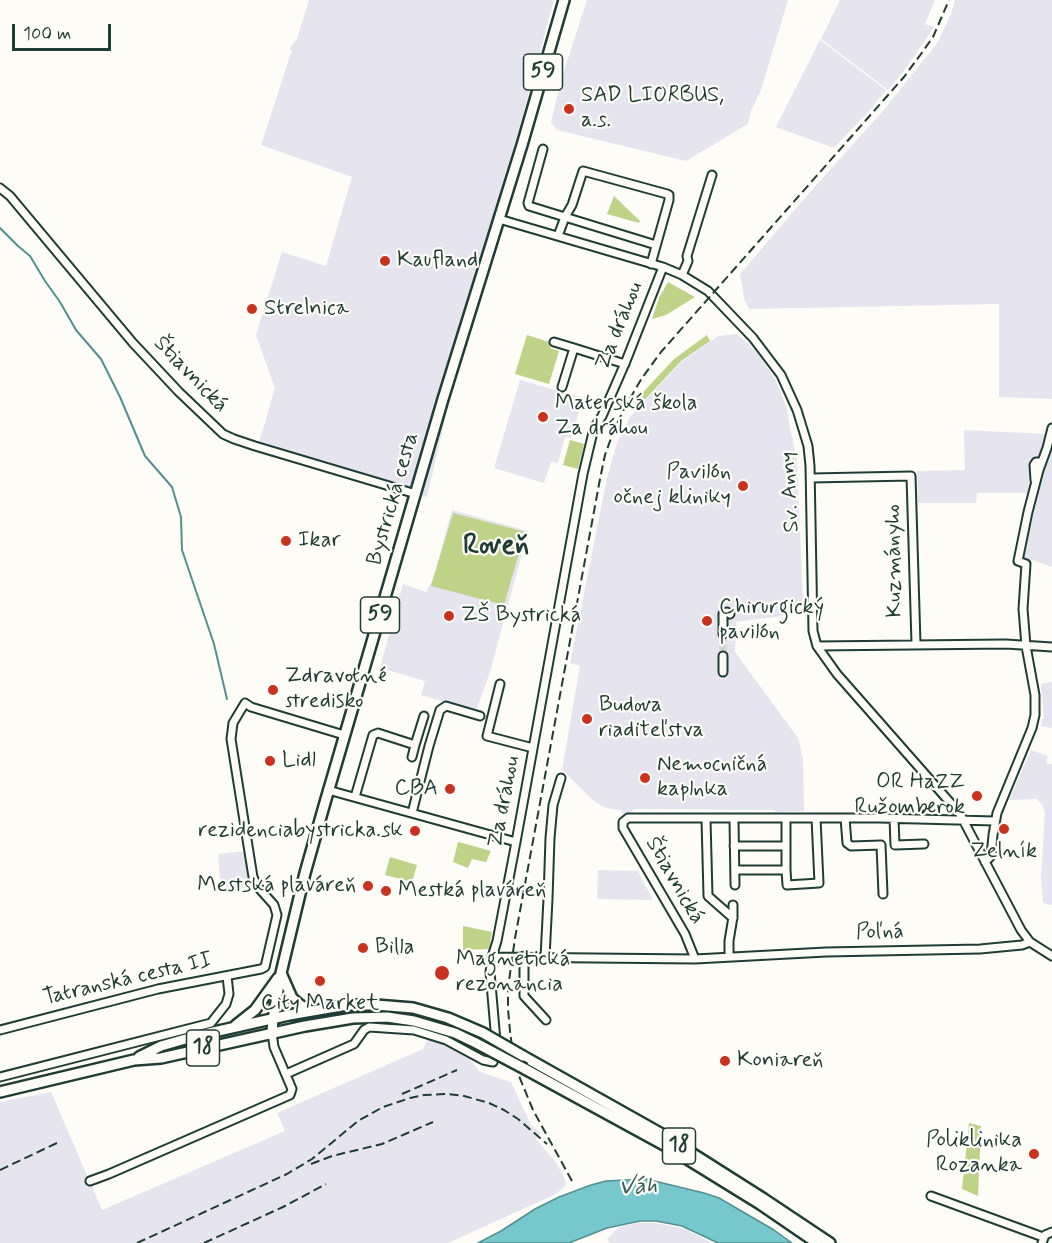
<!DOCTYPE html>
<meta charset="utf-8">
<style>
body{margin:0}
#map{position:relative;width:1052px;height:1243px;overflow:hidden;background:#fdfcf7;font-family:Mynerve,sans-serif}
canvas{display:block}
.scale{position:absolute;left:12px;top:24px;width:99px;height:27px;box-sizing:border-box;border:3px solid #1f3d34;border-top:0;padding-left:8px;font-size:18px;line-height:21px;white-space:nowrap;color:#1f3d34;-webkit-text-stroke:4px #fdfcf7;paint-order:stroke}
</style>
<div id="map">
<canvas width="1052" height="1243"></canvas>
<div class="scale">100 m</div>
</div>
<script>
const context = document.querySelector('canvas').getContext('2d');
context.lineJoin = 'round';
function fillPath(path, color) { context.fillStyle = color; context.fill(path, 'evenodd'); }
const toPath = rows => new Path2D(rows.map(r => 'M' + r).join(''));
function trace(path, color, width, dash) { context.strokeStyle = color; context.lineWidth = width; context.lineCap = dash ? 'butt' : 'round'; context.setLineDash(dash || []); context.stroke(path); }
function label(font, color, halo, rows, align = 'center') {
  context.font = font + ' Mynerve,sans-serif'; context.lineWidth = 4.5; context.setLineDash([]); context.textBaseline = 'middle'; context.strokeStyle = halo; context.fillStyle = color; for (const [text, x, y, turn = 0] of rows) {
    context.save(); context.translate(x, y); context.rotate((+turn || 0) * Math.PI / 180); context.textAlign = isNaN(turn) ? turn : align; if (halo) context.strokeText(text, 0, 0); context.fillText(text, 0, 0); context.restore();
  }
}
fillPath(toPath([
 [309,0,554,0,521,122,488,234,427,497,256,453,275,388,256,335,282,252,326,266,352,177,261,145,292,50,289,49,297,39],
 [587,0,788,0,761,90,751,111,748,124,686,161,557,130,551,122,562,77],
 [840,0,935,0,925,24,934,27,903,72,888,90,821,39],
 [955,0,1052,0,1052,399,999,397,999,304,749,309,744,299,740,274,810,192,882,112,938,42,951,14],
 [820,40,886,90,869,111,834,148,776,127],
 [737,334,755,350,775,379,786,406,797,462,803,602,782,616,736,622,735,652,798,738,803,758,804,811,776,812,774,810,634,809,630,813,621,813,622,810,611,809,604,807,594,801,562,770,580,666,570,663,607,478,617,443,630,417,681,362,718,336],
 [520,380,583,398,571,438,565,437,558,463,551,462,544,483,494,468],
 [964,430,1046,434,1043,451,1037,460,1032,460,1031,493,977,493,976,503,918,503,917,471,965,470],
 [1052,441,1052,567,1023,557],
 [452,510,528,531,490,672,476,711,421,695,425,681,380,668,403,584,426,592,433,579],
 [1052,682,1052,728,1041,726,1042,719,1044,719,1041,684],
 [1031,750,1048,756,1046,763,1052,764,1052,905,1043,903,1041,878,1045,812,1042,804,1036,799,1037,794,1035,799,1009,800],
 [247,851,251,887,221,891,218,854],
 [598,870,638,871,653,900,597,899],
 [428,1038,465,1053,480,1072,511,1082,531,1125,541,1133,536,1139,557,1164,565,1180,566,1185,556,1194,448,1243,0,1243,0,1102,51,1092,102,1210,285,1131,277,1113,423,1049],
 [637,1223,656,1223,685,1229,712,1243,610,1243,607,1239,619,1227]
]), '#e6e4ef');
fillPath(toPath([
 [614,196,640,221,639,223,607,214],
 [668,282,695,297,666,315,652,319,659,298],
 [527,335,552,343,550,348,559,351,549,384,515,374],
 [707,335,710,341,681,361,639,406,635,402,647,388,674,359],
 [570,440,584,444,578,469,563,465],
 [453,513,525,532,504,605,431,586],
 [458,842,473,846,491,851,486,862,472,859,468,868,453,862],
 [390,857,417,865,412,882,385,875],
 [463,926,492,932,489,949,463,950],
 [969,1123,981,1126,978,1196,962,1189]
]), '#bed288');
const water = toPath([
 [646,1179,704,1193,719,1198,774,1230,792,1243,718,1243,682,1226,656,1221,640,1221,607,1228,569,1243,478,1243,501,1231,535,1209,559,1197,591,1185,606,1181,646,1179]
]);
fillPath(water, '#76c8cd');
trace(water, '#539090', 1.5);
trace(toPath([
 [0,228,18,246,30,256,45,281,60,302,76,330,101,359,120,397,145,456,172,487,181,517,182,550,214,644,227,699]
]), '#539090', 2);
trace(toPath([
 [723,634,723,656]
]), '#d1d6d0', 7, [7, 3.5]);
const minor = toPath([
 [543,149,528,203,529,206,656,245],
 [0,188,10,196,20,208,133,343,179,392,223,434,234,439,255,446,416,494],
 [499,219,663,267,682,275,708,291,753,338,781,375,797,410,808,446,810,466,813,631,817,646,837,674,954,807,960,814,1021,930,1030,942,1052,956],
 [558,236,565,217,572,205,583,171,667,194,669,195,669,200,651,264],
 [682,275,688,261,687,256,712,175],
 [554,342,574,348],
 [562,387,574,348,625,364],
 [811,478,911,476,916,644],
 [1035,480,1034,465,1036,462,1039,462,1040,465],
 [723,634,723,614,727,612,730,614],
 [817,646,1006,644,1052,647],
 [723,656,723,672],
 [500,684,487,736,533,748],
 [415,745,424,716],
 [328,790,516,842],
 [355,797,373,735,378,733,415,745,412,757],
 [412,813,429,746,440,710,446,706,480,716],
 [845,818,847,843,851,846,881,845,883,894],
 [894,818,895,845,924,844],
 [706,819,708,896,733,918],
 [734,819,735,885],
 [734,846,786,846],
 [985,862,991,856,993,835,997,813,1032,728,1035,715,1035,695,1026,646,1023,609,1026,564,1018,561,1028,512,1039,470,1047,448,1052,428],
 [735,870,786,870,786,818],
 [786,870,787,885,819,883,816,818],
 [524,956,524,996,546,1020],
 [492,957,695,959,826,952,980,949,1022,945,1030,942],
 [545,957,548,899,550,838,553,805,561,778],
 [729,957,729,941,733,917,733,905],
 [695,959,685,934,623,828,623,822,628,818,879,818,995,821],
 [0,1030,158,989,261,969,265,967,277,915,274,905,257,886,253,877,231,739,233,723,245,703,251,707,344,735],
 [286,1074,354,1044,364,1030,369,1027,414,1030,446,1040,483,1060,493,1062,497,1053,490,972,492,957,497,941,516,842,583,474,594,428,602,416,626,361,663,267],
 [0,1077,211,1023,226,1004,229,994,227,976],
 [90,1181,109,1174,290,1095,292,1089,274,1047,272,1033],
 [931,1196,1043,1237],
 [1042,1243,1045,1235,1052,1232]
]);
const major = toPath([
 [281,973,292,998,300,1005,311,1011],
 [236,1025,255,1010,278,978],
 [272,1033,273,1019,281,973,305,873,324,806,443,399,522,145,564,0],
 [523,1056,660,1133,764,1199,830,1243],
 [139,1057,161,1046,196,1036,289,1015,347,1005,376,1005,413,1008,448,1018,483,1033],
 [525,1069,666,1146,760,1204,817,1243],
 [0,1092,134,1060,161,1058,305,1026,353,1018,387,1017,414,1021,455,1033,476,1043]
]);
trace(minor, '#1f3d34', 11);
trace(major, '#1f3d34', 14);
trace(minor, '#fdfcf7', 7);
trace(major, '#fdfcf7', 9);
trace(toPath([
 [402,1094,457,1070],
 [311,1164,332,1156,382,1144,433,1122],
 [0,1170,59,1142],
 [572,1181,533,1110,519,1076,513,1054,510,1031,508,1009,508,988,515,938,600,479,605,455,614,430,625,407,642,378,661,352,904,77,921,54,933,37,949,0],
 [137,1243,287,1174,312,1159,358,1121,383,1107,410,1098,424,1095,447,1094,464,1096,489,1103,504,1110,518,1119,547,1144],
 [204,1243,283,1207,326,1184]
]), '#1f3d34', 2, [9, 4.5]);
const majorBridge = toPath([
 [483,1033,523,1056],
 [476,1043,525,1069]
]);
trace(majorBridge, '#1f3d34', 14, []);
trace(majorBridge, '#fdfcf7', 9);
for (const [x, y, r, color] of [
 [569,109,6,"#c8321e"],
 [385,261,6,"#c8321e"],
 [252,309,6,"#c8321e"],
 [543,417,6,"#c8321e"],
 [743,486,6,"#c8321e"],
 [286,541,6,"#c8321e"],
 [449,616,6,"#c8321e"],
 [707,621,6,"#c8321e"],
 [273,690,6,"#c8321e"],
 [587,719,6,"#c8321e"],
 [270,761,6,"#c8321e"],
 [645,778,6,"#c8321e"],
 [450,789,6,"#c8321e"],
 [977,796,6,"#c8321e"],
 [1004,829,6,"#c8321e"],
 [415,831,6,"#c8321e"],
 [368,886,6,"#c8321e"],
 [386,891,6,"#c8321e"],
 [363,948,6,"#c8321e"],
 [442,973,8,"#c8321e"],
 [320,981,6,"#c8321e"],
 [725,1061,6,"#c8321e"],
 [1034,1154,6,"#c8321e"]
]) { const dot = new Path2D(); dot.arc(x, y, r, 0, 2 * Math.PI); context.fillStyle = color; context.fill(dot); trace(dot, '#fdfcf7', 2); }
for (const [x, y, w] of [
 [543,72,39],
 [380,615,39],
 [203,1048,33],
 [679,1146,33]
]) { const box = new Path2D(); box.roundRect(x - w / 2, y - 18, w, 36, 4.5); context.fillStyle = '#fdfcf7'; context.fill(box); trace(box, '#1f3d34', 1.5); }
label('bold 21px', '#1f3d34', null, [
 ["59",543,72],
 ["59",380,615],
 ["18",203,1048],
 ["18",679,1146]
]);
label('22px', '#1f3d34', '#fdfcf7', [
 ["SAD LIORBUS,",581,96],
 ["a.s.",581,121],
 ["Kaufland",397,261],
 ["Strelnica",264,309],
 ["Materská škola",555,404],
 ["Za dráhou",555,429],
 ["Pavilón",731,473,"right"],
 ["očnej kliniky",731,498,"right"],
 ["Ikar",298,541],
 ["Chirurgický",719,608],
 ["pavilón",719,633],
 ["ZŠ Bystrická",461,616],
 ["Zdravotné",285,677],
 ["stredisko",285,702],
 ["Budova",599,706],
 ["riaditeľstva",599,731],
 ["Lidl",282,761],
 ["Nemocničná",657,765],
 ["kaplnka",657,790],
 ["OR HaZZ",965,783,"right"],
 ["Ružomberok",965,808,"right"],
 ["CBA",438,789,"right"],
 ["rezidenciabystricka.sk",403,831,"right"],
 ["Zelník",1004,852,"center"],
 ["Mestská plaváreň",356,886,"right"],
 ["Mestká plaváreň",398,891],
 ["Billa",375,948],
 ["Magnetická",456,960],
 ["rezonancia",456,985],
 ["City Market",320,1004,"center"],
 ["Koniareň",737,1061],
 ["Poliklinika",1022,1141,"right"],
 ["Rozanka",1022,1166,"right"]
], 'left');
label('22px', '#1f3d34', '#fdfcf7', [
 ["Za dráhou",620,326,-68],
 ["Štiavnická",190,375,46],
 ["Sv. Anny",791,492,-93],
 ["Bystrická cesta",394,499,-74],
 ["Kuzmányho",895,561,-91],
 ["Za dráhou",505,802,-79],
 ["Štiavnická",674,881,60],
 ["Poľná",880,933,-1],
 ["Tatranská cesta II",128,980,-13]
]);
label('italic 24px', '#35605a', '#fdfcf7', [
 ["Váh",638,1188,-2]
]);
label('bold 28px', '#1f3d34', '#fdfcf7', [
 ["Roveň",496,547]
]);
</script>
